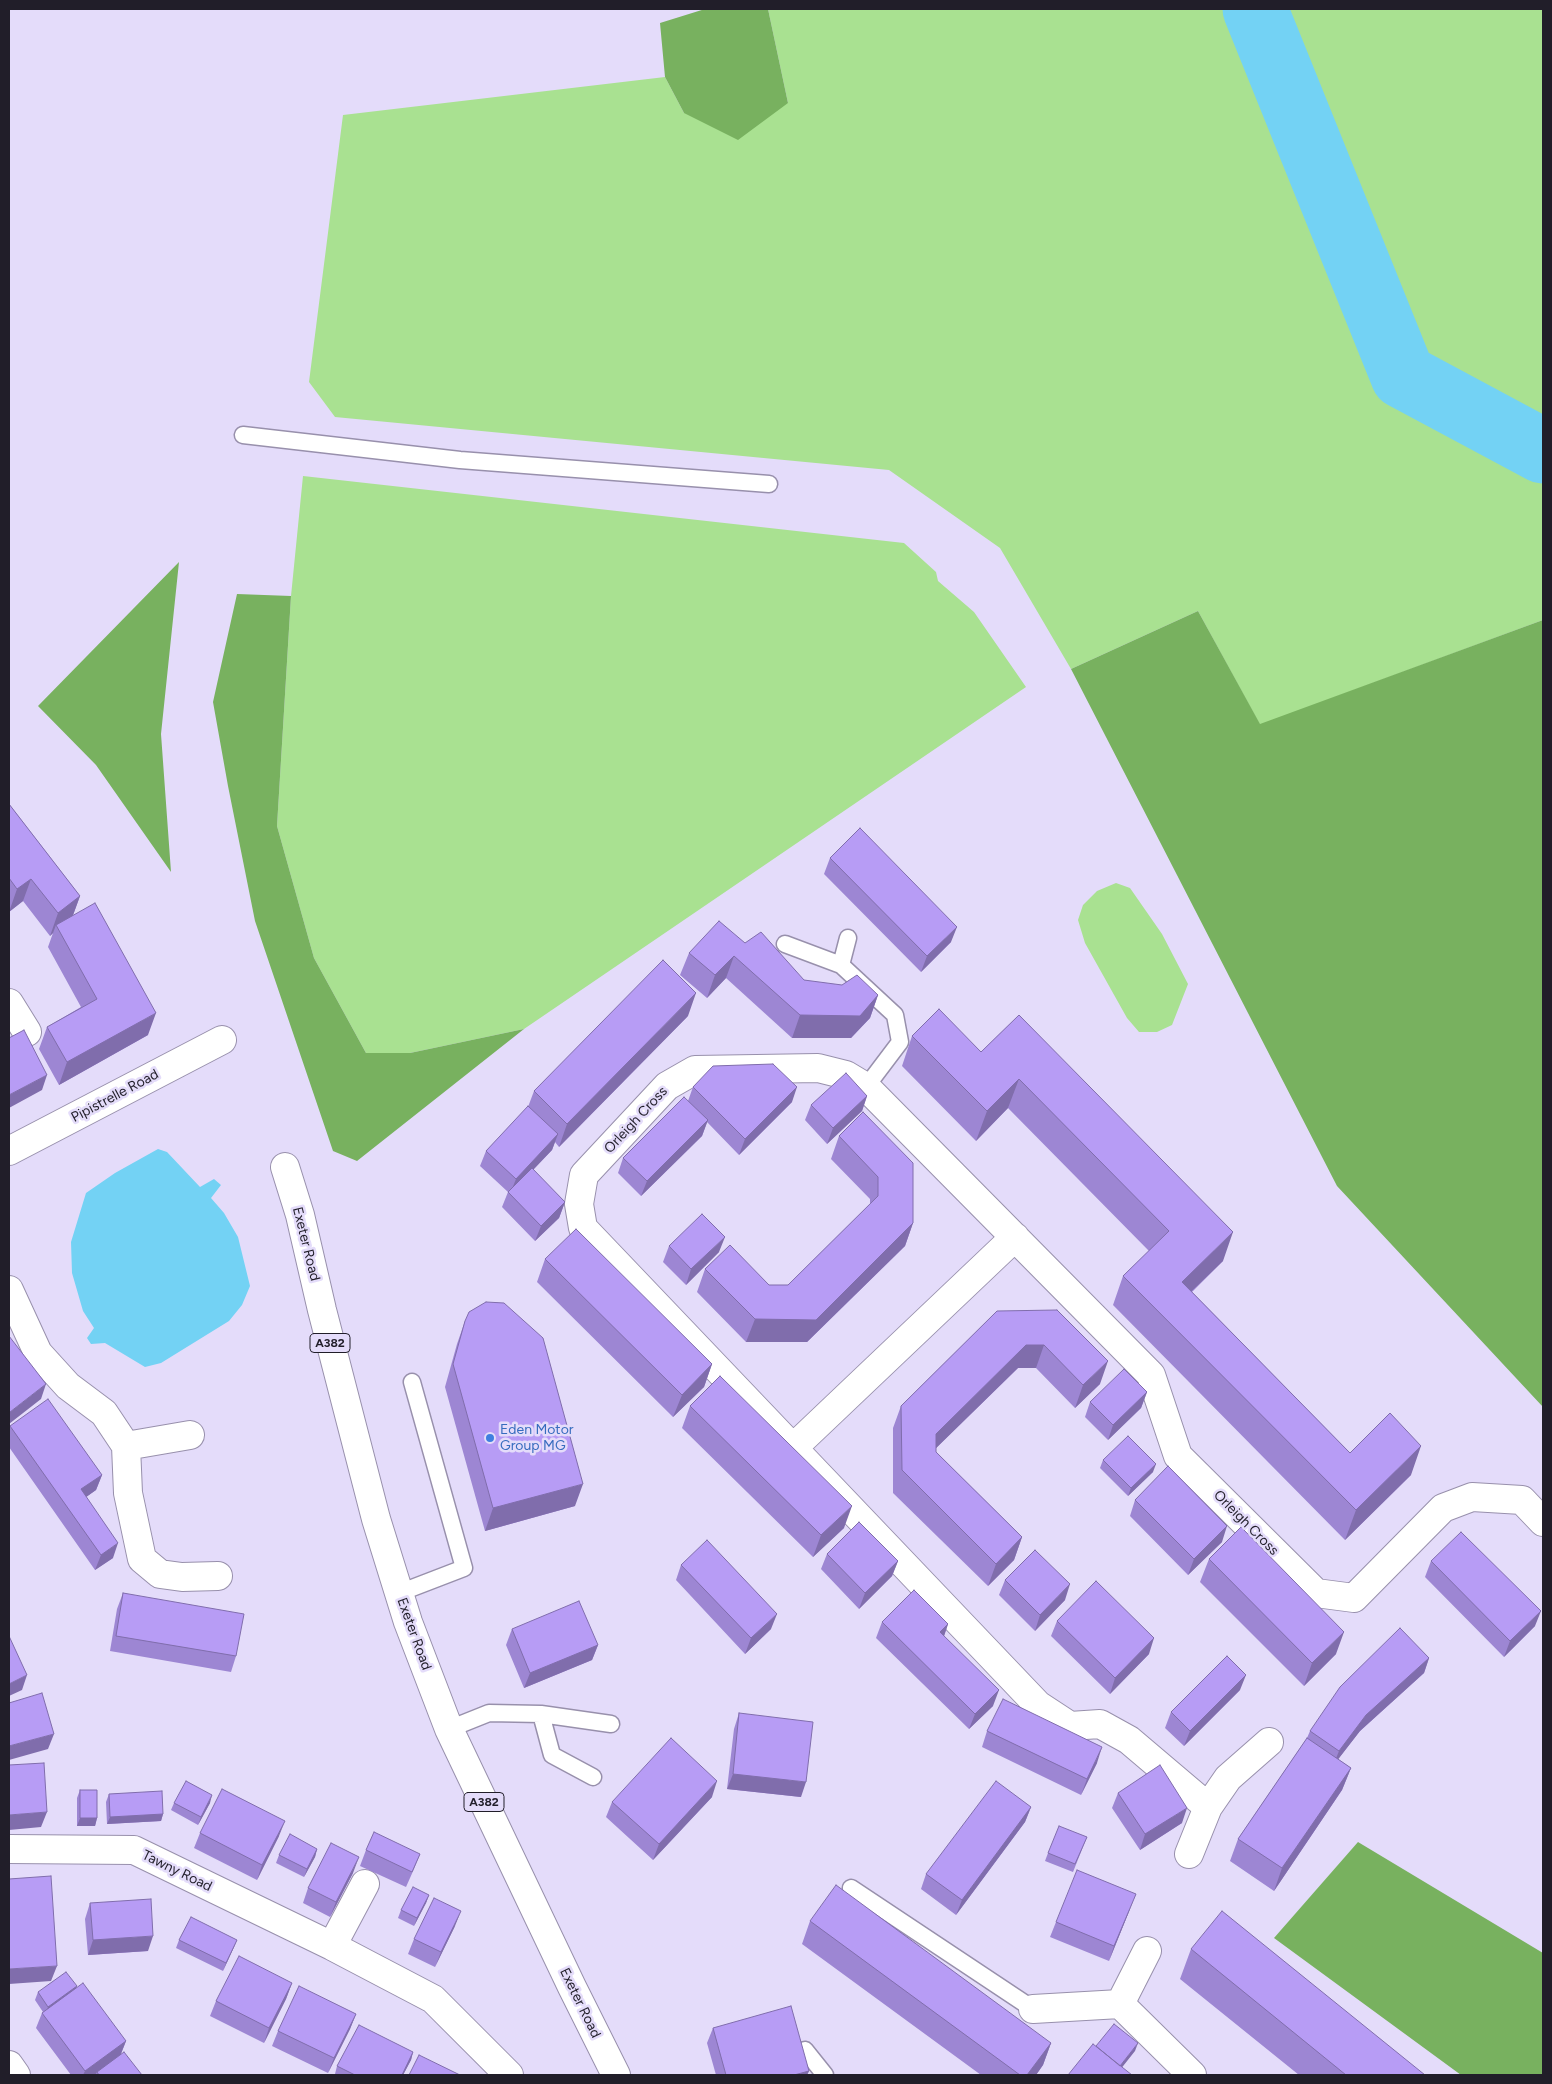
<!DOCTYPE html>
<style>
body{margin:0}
#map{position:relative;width:1552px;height:2084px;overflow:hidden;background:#e4dcfa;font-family:Figtree,sans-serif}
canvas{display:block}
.frame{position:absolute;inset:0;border:10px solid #211e29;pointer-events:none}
</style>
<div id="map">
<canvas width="1552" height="2084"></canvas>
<div class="frame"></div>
</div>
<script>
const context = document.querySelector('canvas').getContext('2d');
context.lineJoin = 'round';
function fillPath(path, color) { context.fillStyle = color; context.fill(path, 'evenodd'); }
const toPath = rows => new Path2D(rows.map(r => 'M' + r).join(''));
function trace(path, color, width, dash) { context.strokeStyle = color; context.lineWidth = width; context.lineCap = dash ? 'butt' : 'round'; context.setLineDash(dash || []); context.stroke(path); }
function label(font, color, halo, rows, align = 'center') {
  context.font = font + ' Figtree,sans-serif'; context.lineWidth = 5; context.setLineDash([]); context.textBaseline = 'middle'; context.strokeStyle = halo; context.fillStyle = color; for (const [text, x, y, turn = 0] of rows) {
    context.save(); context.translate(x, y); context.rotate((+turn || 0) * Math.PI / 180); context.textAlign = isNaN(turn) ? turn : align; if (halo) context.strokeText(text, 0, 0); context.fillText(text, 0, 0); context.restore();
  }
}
fillPath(toPath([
 [768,9,1250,9,1281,70,1272,9,1543,9,1543,620,1260,725,1198,611,1071,669,1000,548,889,470,335,417,309,382,343,115,665,77,684,113,788,103],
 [303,476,904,543,936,572,938,581,974,612,1026,687,524,1029,410,1053,366,1053,314,958,277,826,291,596],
 [1116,883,1130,888,1162,934,1188,984,1172,1025,1157,1032,1139,1032,1127,1018,1085,943,1078,920,1083,905,1097,891]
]), '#a9e191');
fillPath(toPath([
 [705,9,768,9,788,103,738,140,684,113,665,77,660,23],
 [1250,9,1272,9,1282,72],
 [179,562,161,734,171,872,96,765,38,706],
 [237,594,291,596,277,826,314,958,366,1053,410,1053,524,1029,357,1161,333,1151,255,921,228,786,213,702],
 [1198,611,1260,724,1543,620,1543,1407,1337,1186,1071,669],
 [1358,1842,1543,1953,1543,2075,1461,2075,1274,1938]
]), '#78b15f');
fillPath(toPath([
 [158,1149,167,1152,200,1187,214,1179,221,1185,211,1198,224,1213,238,1237,250,1286,242,1305,229,1321,161,1363,145,1367,105,1343,91,1344,87,1338,94,1328,83,1311,72,1273,71,1242,86,1193,115,1173]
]), '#73d2f4');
trace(toPath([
 [1255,9,1403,376,1543,451]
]), '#73d2f4', 65);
const lane = toPath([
 [243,435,460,460,769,484],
 [785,944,841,965,895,1015,900,1042,866,1087],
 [841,965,848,938],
 [399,1593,464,1568,412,1382],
 [541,1714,552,1755,593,1777],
 [449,1729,489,1713,541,1714,611,1724],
 [851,1888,1033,2009],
 [805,2050,825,2075]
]);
const street = toPath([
 [9,1003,27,1032],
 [9,1151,222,1040],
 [9,1290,38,1353,68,1386,104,1413,126,1446,128,1493,142,1559,160,1574,182,1577,218,1576],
 [126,1446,190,1435],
 [794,1447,1015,1237],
 [1208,1807,1129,1740,1100,1724,1070,1726,1038,1705,583,1228,579,1204,584,1175,667,1086,695,1070,818,1068,846,1075,866,1087,1151,1375,1178,1456,1316,1593,1354,1598,1443,1508,1472,1497,1522,1500,1543,1522],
 [9,1849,134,1850,332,1946,433,1999,509,2075],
 [1189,1854,1208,1807,1228,1778,1269,1742],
 [332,1946,365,1884],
 [1120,2004,1147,1951],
 [1033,2009,1120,2004,1192,2075],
 [9,2065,16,2075]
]);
const primary = toPath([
 [285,1167,300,1215,322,1310,376,1519,408,1622,449,1729,572,1987,616,2075]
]);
trace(lane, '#9890ac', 19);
trace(street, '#9890ac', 30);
trace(primary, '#9890ac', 30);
trace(lane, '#fff', 16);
trace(street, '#fff', 28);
trace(primary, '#fff', 28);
fillPath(toPath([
 [9,804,80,896,73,915,148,1035,59,1085,39,1049,47,1027,81,1007,48,947,53,933,50,936,23,901,9,912],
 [830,858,951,942,921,972,824,874],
 [745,943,804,980,878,995,870,1018,851,1038,792,1038,726,978,707,998,680,975,689,953],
 [1019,1015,1223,1261,1192,1292,1350,1453,1411,1475,1345,1540,1113,1305,1123,1276,1149,1251,1008,1108,976,1141,902,1066,912,1036,981,1052],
 [688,1016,559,1147,555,1142,552,1150,533,1170,565,1202,559,1218,535,1241,502,1207,508,1192,480,1166,486,1151,528,1107,534,1091],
 [693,1087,792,1102,739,1155,707,1122,702,1136,641,1196,618,1173,623,1158,688,1101],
 [867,1096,862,1111,827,1144,805,1120,811,1105],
 [863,1112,913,1223,905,1246,807,1342,746,1342,697,1292,705,1269,769,1285,788,1285,870,1204,870,1199,831,1159,839,1136],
 [669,1246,719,1252,686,1285,663,1262],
 [545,1259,712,1364,704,1387,673,1417,537,1282],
 [997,1311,1100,1384,1075,1408,1036,1368,1018,1368,936,1448,936,1452,1022,1537,1014,1560,988,1586,893,1493,893,1428,901,1406],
 [465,1321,575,1506,485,1531,445,1387,457,1344],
 [1147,1392,1141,1408,1108,1440,1085,1417,1090,1402],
 [690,1406,844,1528,813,1557,682,1428],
 [10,1426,102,1475,96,1490,86,1497,113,1558,95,1570,9,1447,9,1430],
 [1103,1460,1153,1472,1128,1496,1100,1468],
 [1135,1500,1222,1542,1188,1575,1130,1516],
 [827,1554,898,1561,892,1576,859,1609,821,1569],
 [1209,1559,1336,1654,1304,1686,1200,1582],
 [1431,1561,1535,1626,1504,1657,1425,1577],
 [681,1565,771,1629,745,1654,676,1580],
 [1005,1580,1065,1600,1035,1631,999,1595],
 [123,1593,236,1656,231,1672,110,1651,117,1609],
 [1057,1621,1149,1654,1110,1694,1051,1636],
 [882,1622,948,1624,944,1636,993,1706,969,1729,876,1638],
 [512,1629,598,1645,592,1660,524,1688,506,1645],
 [1429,1658,1424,1673,1360,1731,1338,1759,1351,1768,1342,1790,1274,1891,1230,1861,1238,1839,1307,1738,1310,1731],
 [1240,1690,1184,1746,1165,1728,1171,1712],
 [739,1713,801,1797,727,1789,734,1729],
 [987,1731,1097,1763,1081,1795,982,1747],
 [80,1790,97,1818,95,1826,77,1826,77,1798],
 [1118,1793,1182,1823,1140,1850,1112,1808],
 [109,1794,163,1814,161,1821,107,1824,106,1802],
 [712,1797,653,1860,606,1817,612,1802],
 [174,1803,210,1803,198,1825,171,1810],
 [1031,1807,1025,1822,956,1915,921,1889,926,1874],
 [200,1833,279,1836,257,1880,194,1848],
 [1087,1837,1073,1872,1045,1861,1048,1853],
 [317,1849,315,1857,304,1877,276,1863,279,1855],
 [366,1850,420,1854,414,1869,406,1887,360,1866],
 [353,1873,330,1917,303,1903,308,1888],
 [429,1895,426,1903,414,1926,398,1918,401,1910],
 [90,1903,148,1951,88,1955,85,1919],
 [1130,1909,1109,1961,1050,1937,1056,1922],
 [810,1921,1051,2043,1043,2065,1036,2075,981,2075,802,1944],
 [455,1926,435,1967,408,1954,414,1939],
 [179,1940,237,1940,234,1947,223,1971,176,1948],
 [1191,1949,1425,2075,1299,2075,1180,1979],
 [292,1983,286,1999,264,2043,210,2016,216,2001],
 [77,1986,76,1988,126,2041,121,2054,142,2075,96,2075,96,2074,95,2075,71,2075,36,2028,42,2013,43,2012,35,2000,38,1992],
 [356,2014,350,2029,328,2073,272,2046,278,2031],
 [713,2028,809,2071,807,2075,716,2075,707,2043],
 [413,2052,411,2060,403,2075,337,2075,335,2074,337,2066]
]), '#9d86d3');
fillPath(toPath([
 [31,879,23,901,9,912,17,889],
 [80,896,72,918,56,925,53,933,50,936,58,913],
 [957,927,951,942,921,972,927,956],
 [734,956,726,978,707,998,715,975],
 [696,993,688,1016,559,1147,567,1124],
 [878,995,870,1018,851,1038,792,1038,800,1015],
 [156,1013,148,1035,59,1085,67,1062],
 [47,1075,42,1090,9,1108,9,1095],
 [1019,1079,1008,1108,976,1141,987,1111],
 [797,1087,792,1102,739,1155,745,1139],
 [867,1096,862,1111,827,1144,833,1128],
 [708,1120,702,1136,641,1196,647,1181],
 [558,1134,552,1150,510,1194,516,1179],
 [565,1202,559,1218,535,1241,541,1226],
 [913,1223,905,1246,807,1342,746,1342,755,1319],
 [1233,1232,1223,1261,1171,1311,1182,1282],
 [725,1237,719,1252,686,1285,691,1269],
 [1026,1345,1044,1345,1036,1368,1018,1368,928,1456,936,1434],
 [1108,1361,1100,1384,1075,1408,1083,1385],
 [712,1364,704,1387,673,1417,682,1395],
 [46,1384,41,1399,9,1424,9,1415,10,1412],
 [1147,1392,1141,1408,1108,1440,1113,1425],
 [1421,1446,1411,1475,1345,1540,1356,1510],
 [1156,1464,1153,1472,1128,1496,1131,1488],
 [102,1475,96,1490,75,1505,81,1489],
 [583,1484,575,1506,485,1531,493,1508],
 [852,1506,844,1528,813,1557,821,1535],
 [1227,1526,1222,1542,1188,1575,1194,1559],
 [1022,1537,1014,1560,988,1586,996,1564],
 [118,1543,113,1558,95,1570,101,1555],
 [898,1561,892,1576,859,1609,865,1593],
 [1070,1584,1065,1600,1035,1631,1040,1615],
 [1541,1611,1535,1626,1504,1657,1510,1641],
 [777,1614,771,1629,745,1654,751,1638],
 [948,1624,943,1639,940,1632],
 [1344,1632,1336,1654,1304,1686,1312,1663],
 [1154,1638,1149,1654,1110,1694,1115,1678],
 [598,1645,592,1660,524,1688,530,1673],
 [1429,1658,1424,1673,1360,1731,1333,1766,1339,1751,1366,1715],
 [27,1675,22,1690,9,1696,9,1684],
 [1246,1675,1240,1690,1184,1746,1190,1731],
 [999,1690,993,1706,969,1729,975,1714],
 [54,1734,48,1749,9,1760,9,1746],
 [1102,1747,1097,1763,1081,1795,1087,1779],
 [1351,1768,1342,1790,1274,1891,1282,1868],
 [733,1774,806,1782,801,1797,727,1789],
 [717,1781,712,1797,653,1860,659,1844],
 [212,1795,210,1803,198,1825,201,1817],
 [1031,1807,1025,1822,956,1915,962,1900],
 [1187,1808,1182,1823,1140,1850,1145,1834],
 [47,1812,41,1827,9,1830,9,1815],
 [163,1814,161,1821,107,1824,110,1817],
 [80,1818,97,1818,95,1826,77,1826],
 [285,1821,279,1836,257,1880,262,1865],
 [317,1849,315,1857,304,1877,307,1869],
 [359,1857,353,1873,330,1917,336,1902],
 [1136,1894,1130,1909,1109,1961,1114,1946],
 [429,1895,426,1903,414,1926,417,1918],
 [461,1911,455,1926,435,1967,441,1952],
 [153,1936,148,1951,88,1955,93,1940],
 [237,1940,234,1947,223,1971,226,1963],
 [57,1966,51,1981,9,1984,9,1969],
 [292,1983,286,1999,264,2043,269,2028],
 [77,1986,74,1994,45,2015,48,2007],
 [356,2014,350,2029,328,2073,334,2058],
 [126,2041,120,2056,97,2072,95,2075,83,2075,85,2071],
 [1051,2043,1043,2065,1036,2075,1027,2075],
 [1138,2043,1135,2051,1116,2075,1119,2067],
 [413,2052,411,2060,403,2075,402,2075],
 [809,2071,807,2075,794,2075]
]), '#806dac');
const building = toPath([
 [9,804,80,896,58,913,31,879,17,889,9,878,9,804],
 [860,828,957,927,927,956,830,858,860,828],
 [95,903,156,1013,67,1062,47,1027,97,999,56,925,95,903],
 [719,921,745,943,761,932,804,980,842,985,857,975,878,995,860,1016,800,1015,734,956,715,975,689,953,719,921],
 [663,960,696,993,567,1124,534,1091,663,960],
 [939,1009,981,1052,1019,1015,1233,1232,1182,1282,1350,1453,1390,1413,1421,1446,1356,1510,1123,1276,1169,1231,1019,1079,987,1111,912,1036,939,1009],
 [24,1030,47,1075,9,1095,9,1038,24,1030],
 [773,1064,797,1087,745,1139,693,1087,713,1066,773,1064],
 [846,1073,867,1096,833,1128,811,1105,846,1073],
 [684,1097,708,1120,647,1181,623,1158,684,1097],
 [528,1106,558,1134,516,1179,486,1151,528,1106],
 [863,1112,913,1163,913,1223,816,1320,755,1319,705,1269,730,1245,769,1285,788,1285,878,1196,878,1177,839,1136,863,1112],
 [532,1168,565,1202,541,1226,508,1192,532,1168],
 [702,1214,725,1237,691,1269,669,1246,702,1214],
 [576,1229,712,1364,682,1395,545,1259,576,1229],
 [486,1302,504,1303,543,1338,583,1484,493,1508,453,1364,465,1321,469,1312,486,1302],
 [1057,1310,1108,1361,1083,1385,1044,1345,1026,1345,936,1434,936,1452,1022,1537,996,1564,902,1470,901,1406,997,1311,1057,1310],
 [9,1336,46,1384,10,1412,9,1411,9,1336],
 [1124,1369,1147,1392,1113,1425,1090,1402,1124,1369],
 [720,1376,852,1506,821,1535,690,1406,720,1376],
 [48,1399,102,1475,81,1489,118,1543,101,1555,10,1426,48,1399],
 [1128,1436,1156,1464,1131,1488,1103,1460,1128,1436],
 [1168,1466,1227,1526,1194,1559,1135,1500,1168,1466],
 [859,1522,898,1561,865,1593,827,1554,859,1522],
 [1241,1527,1344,1632,1312,1663,1209,1559,1241,1527],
 [1461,1532,1541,1611,1510,1641,1431,1561,1461,1532],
 [707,1540,777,1614,751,1638,681,1565,707,1540],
 [1035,1550,1070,1584,1040,1615,1005,1580,1035,1550],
 [1096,1581,1154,1638,1115,1678,1057,1621,1096,1581],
 [914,1590,948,1624,940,1632,999,1690,975,1714,882,1622,914,1590],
 [123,1593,244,1614,236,1656,116,1636,123,1593],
 [579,1601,598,1645,530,1673,512,1629,579,1601],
 [1400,1628,1429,1658,1366,1715,1339,1751,1310,1731,1340,1687,1400,1628],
 [9,1636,27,1675,9,1684,9,1636],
 [1227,1656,1246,1675,1190,1731,1171,1712,1227,1656],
 [42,1693,54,1734,9,1746,9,1703,42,1693],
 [1003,1699,1102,1747,1087,1779,987,1731,1003,1699],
 [739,1713,813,1722,806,1782,733,1774,739,1713],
 [671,1738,717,1781,659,1844,612,1802,671,1738],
 [1307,1738,1351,1768,1282,1868,1238,1839,1307,1738],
 [44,1763,47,1812,9,1815,9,1765,44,1763],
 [1160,1765,1187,1808,1145,1834,1118,1793,1160,1765],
 [186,1781,212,1795,201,1817,174,1803,186,1781],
 [996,1781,1031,1807,962,1900,926,1874,996,1781],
 [222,1789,285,1821,262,1865,200,1833,222,1789],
 [80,1790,97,1790,97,1818,80,1818,80,1790],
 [162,1791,163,1814,110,1817,109,1794,162,1791],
 [1059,1826,1087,1837,1075,1864,1048,1853,1059,1826],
 [374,1832,420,1854,412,1872,366,1850,374,1832],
 [290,1834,317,1849,307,1869,279,1855,290,1834],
 [331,1843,359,1857,336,1902,308,1888,331,1843],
 [1077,1870,1136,1894,1114,1946,1056,1922,1077,1870],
 [51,1876,57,1966,9,1969,9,1879,51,1876],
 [836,1885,1051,2043,1027,2075,1020,2075,810,1921,836,1885],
 [413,1887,429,1895,417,1918,401,1910,413,1887],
 [434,1898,461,1911,441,1952,414,1939,434,1898],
 [151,1899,153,1936,93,1940,90,1903,151,1899],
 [1222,1911,1425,2075,1346,2075,1191,1949,1222,1911],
 [191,1917,237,1940,226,1963,179,1940,191,1917],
 [239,1956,292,1983,269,2028,216,2001,239,1956],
 [66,1972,77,1986,48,2007,38,1992,66,1972],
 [83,1983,126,2041,85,2071,42,2013,83,1983],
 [299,1986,356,2014,334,2058,278,2031,299,1986],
 [791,2006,809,2071,794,2075,726,2075,713,2028,791,2006],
 [1114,2024,1138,2043,1120,2066,1096,2046,1114,2024],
 [359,2025,413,2052,402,2075,355,2075,337,2066,359,2025],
 [1093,2044,1132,2075,1068,2075,1093,2044],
 [124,2052,142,2075,99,2075,97,2072,124,2052],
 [419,2055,460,2075,409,2075,419,2055]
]);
fillPath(building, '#b79cf5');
trace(building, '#806dac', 1);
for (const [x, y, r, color] of [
 [490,1438,5,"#3f7fe0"]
]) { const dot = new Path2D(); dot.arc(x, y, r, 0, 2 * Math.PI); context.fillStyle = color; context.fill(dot); trace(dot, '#e4dcfa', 2); }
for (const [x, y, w] of [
 [330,1343,40],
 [484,1802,40]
]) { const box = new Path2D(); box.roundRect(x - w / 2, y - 9.5, w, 19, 4); context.fillStyle = '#e4dcfa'; context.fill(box); trace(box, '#211e29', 1); }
label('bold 12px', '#211e29', null, [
 ["A382",330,1343],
 ["A382",484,1802]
]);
label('14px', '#211e29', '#e4dcfa', [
 ["Pipistrelle Road",115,1096,-28],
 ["Orleigh Cross",636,1120,-47],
 ["Exeter Road",306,1244,76],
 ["Orleigh Cross",1246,1523,45],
 ["Exeter Road",414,1634,70],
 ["Tawny Road",177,1871,26],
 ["Exeter Road",580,2003,64]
]);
label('14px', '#366cbe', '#e4dcfa', [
 ["Eden Motor",500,1430],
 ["Group MG",500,1446]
], 'left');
</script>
